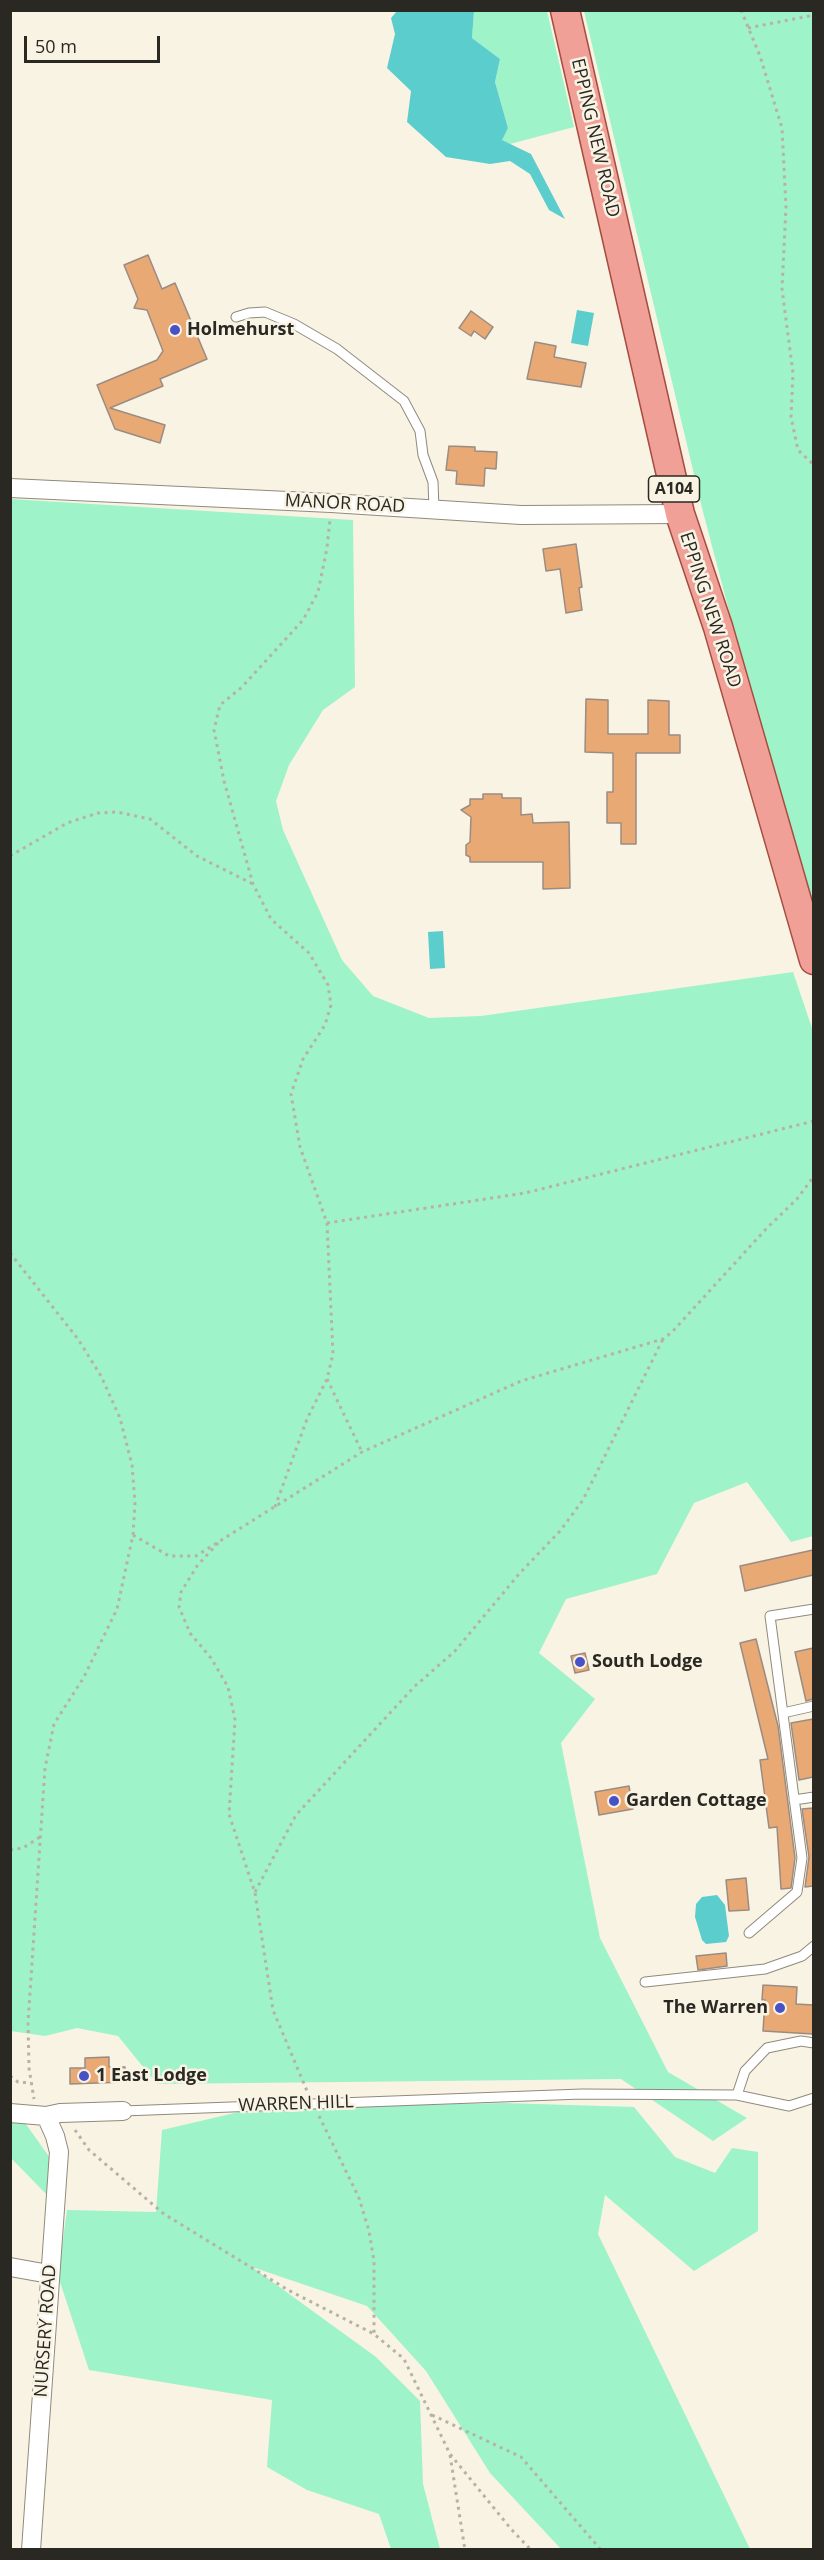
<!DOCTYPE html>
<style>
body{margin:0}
#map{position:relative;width:824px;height:2560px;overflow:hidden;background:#f9f3e4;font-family:"Open Sans",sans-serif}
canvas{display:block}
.frame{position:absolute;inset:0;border:12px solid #2a2822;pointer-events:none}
.scale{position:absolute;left:24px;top:36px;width:136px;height:27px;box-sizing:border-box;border:3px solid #2a2822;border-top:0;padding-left:8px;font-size:18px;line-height:21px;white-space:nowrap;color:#2a2822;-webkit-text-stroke:4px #f9f3e4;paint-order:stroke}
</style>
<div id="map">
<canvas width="824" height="2560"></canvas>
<div class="frame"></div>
<div class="scale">50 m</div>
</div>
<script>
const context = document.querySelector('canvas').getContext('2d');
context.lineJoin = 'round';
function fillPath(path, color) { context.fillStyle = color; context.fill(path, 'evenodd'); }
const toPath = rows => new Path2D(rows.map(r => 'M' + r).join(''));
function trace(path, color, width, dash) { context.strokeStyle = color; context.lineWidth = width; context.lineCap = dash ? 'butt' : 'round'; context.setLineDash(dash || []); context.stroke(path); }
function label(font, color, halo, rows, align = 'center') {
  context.font = font + ' "Open Sans",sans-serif'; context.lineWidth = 5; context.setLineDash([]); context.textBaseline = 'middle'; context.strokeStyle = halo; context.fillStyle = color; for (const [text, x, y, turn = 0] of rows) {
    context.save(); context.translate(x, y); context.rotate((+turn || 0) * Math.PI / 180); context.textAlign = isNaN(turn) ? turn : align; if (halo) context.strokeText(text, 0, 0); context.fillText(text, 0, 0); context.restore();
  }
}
fillPath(toPath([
 [474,11,547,11,574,127,510,144,501,140,508,128,495,82,500,59,472,38],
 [584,11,813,11,813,930,702,508],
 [10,499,353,520,355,687,323,710,289,765,276,801,283,830,342,960,373,996,429,1018,481,1016,793,972,814,1034,813,1536,791,1542,747,1482,694,1503,657,1574,566,1599,539,1653,595,1699,561,1743,600,1938,668,2072,747,2118,713,2141,621,2079,157,2084,118,2036,77,2028,45,2036,11,2031],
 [504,2103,634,2107,675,2157,715,2173,732,2148,758,2152,758,2231,694,2271,605,2195,598,2234,750,2549,561,2549,490,2473,426,2371,367,2306,252,2267,376,2357,420,2401,423,2484,440,2549,391,2549,379,2514,307,2490,267,2467,272,2400,89,2370,58,2276,67,2210,156,2212,162,2130,256,2108],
 [10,2112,18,2113,50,2158,48,2196,11,2158]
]), '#9ef3c9');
fillPath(toPath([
 [397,11,474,11,472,38,500,59,495,82,508,128,502,140,531,154,565,219,549,210,530,174,510,161,490,164,446,157,407,122,411,91,387,68,395,34,391,18],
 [577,310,594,313,588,346,571,343],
 [443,931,445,968,430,969,428,932],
 [717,1895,725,1905,729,1936,726,1942,706,1944,702,1940,695,1917,696,1904,702,1897]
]), '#5bcdcd');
const building = toPath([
 [148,255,162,289,175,283,207,359,160,379,163,386,110,408,165,425,160,443,115,429,97,385,157,360,163,351,147,310,134,308,138,299,124,265,148,255],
 [471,311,493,327,485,339,474,331,471,336,459,328,471,311],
 [535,342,556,346,554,357,586,363,581,387,527,379,535,342],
 [449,446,475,447,475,451,497,452,496,469,485,468,484,486,456,484,457,471,446,470,449,446],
 [576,544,582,587,579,588,582,610,566,613,560,569,546,571,543,549,576,544],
 [586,699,608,700,608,734,648,734,648,700,669,701,669,735,680,735,680,753,636,753,636,844,621,844,621,823,607,823,607,792,613,792,613,753,585,752,586,699],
 [483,794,502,794,502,798,521,798,521,815,532,814,533,823,569,822,570,888,543,889,543,862,470,862,470,857,466,855,466,845,470,842,471,817,461,810,470,805,470,799,483,799,483,794],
 [813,1550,813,1575,745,1591,740,1566,813,1550],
 [756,1639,778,1726,795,1858,791,1888,781,1889,777,1827,769,1828,760,1760,768,1759,740,1643,756,1639],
 [813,1648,813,1699,806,1701,795,1652,813,1648],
 [585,1653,589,1670,575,1673,571,1656,585,1653],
 [813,1719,813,1777,799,1780,791,1723,813,1719],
 [629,1786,633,1809,599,1815,595,1792,629,1786],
 [813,1808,813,1886,805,1887,809,1857,802,1809,813,1808],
 [746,1878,749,1910,729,1911,726,1880,746,1878],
 [726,1953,727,1966,698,1970,696,1956,726,1953],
 [763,1985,797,1987,796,2004,813,2005,813,2034,763,2031,765,2000,762,2000,763,1985],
 [109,2057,109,2067,125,2067,125,2082,70,2084,70,2068,85,2068,85,2058,109,2057]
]);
fillPath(building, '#e9a974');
trace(building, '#9a8c82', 1.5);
const lane = toPath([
 [236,317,249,313,265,312,294,324,337,349,404,401,420,431,423,455,433,482,434,509],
 [783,1713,814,1706],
 [794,1800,814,1797],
 [749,1933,797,1892,802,1858,770,1616,814,1609],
 [645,1982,765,1969,802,1956,814,1946],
 [737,2095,745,2071,767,2048,801,2041,814,2043],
 [123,2111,582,2094,737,2095,789,2106,814,2098]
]);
const street = toPath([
 [10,488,331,503,521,515,680,514],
 [10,2113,46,2116,60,2113,123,2111],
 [10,2267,49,2274],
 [31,2550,59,2152,55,2136,46,2116]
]);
const primary = toPath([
 [565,10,680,514,718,627,814,960]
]);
trace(lane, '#908a7c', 11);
trace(street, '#908a7c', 20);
trace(primary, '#a64d41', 31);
trace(toPath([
 [741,10,760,56,782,128,786,207,782,289,793,373,791,417,798,450,814,465],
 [748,28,814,15],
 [10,856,67,823,98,813,117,812,150,819,197,856,253,884],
 [327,1223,525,1193,814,1121],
 [10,1253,78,1339,101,1376,120,1418,132,1465,135,1503,133,1535,117,1609,84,1677,54,1724,45,1768,28,2023,29,2068,34,2099],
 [327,1379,362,1452],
 [275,1507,307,1419,327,1379,333,1354,327,1223,300,1147,291,1094,303,1059,325,1025,331,1005,328,985,309,953,271,919,253,884,224,781,214,730,220,705,242,687,303,620,318,592,327,548,330,519],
 [133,1535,169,1556,196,1556,362,1452,521,1381,663,1339,672,1332,766,1229,797,1199,814,1176],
 [218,1543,197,1566,181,1592,179,1607,190,1633,211,1658,228,1687,235,1720,229,1814,255,1893,273,2010,307,2091],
 [10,1850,23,1848,40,1837],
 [255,1892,296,1815,414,1687,455,1651,519,1574,560,1531,583,1500,663,1339],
 [10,2076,18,2082,31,2083],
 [319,2116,359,2198,369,2231,374,2261,374,2334],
 [75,2130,89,2150,164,2214,288,2290,374,2334,404,2359,450,2454,511,2529,531,2550],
 [432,2415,521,2457,601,2550],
 [450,2455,465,2550]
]), '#b7b2a6', 3, [3, 4.5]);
trace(lane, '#fff', 9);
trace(street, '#fff', 18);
trace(primary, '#f1a097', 28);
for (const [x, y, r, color] of [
 [175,330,6,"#4951c7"],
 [580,1662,6,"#4951c7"],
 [614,1801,6,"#4951c7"],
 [780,2008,6,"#4951c7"],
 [84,2076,6,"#4951c7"]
]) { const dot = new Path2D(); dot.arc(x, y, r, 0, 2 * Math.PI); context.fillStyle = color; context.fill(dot); trace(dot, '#f9f3e4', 2); }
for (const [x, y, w] of [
 [674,489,51]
]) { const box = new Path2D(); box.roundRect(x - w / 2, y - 13, w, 26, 4.5); context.fillStyle = '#f9f3e4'; context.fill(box); trace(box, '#2a2822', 1.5); }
label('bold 16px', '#2a2822', null, [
 ["A104",674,489]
]);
label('18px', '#2a2822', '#f9f3e4', [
 ["EPPING NEW ROAD",595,138,77],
 ["MANOR ROAD",345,504,3],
 ["EPPING NEW ROAD",710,610,72],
 ["WARREN HILL",296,2104,-2],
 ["NURSERY ROAD",46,2331,-86]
]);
label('bold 18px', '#2a2822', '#f9f3e4', [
 ["Holmehurst",187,330],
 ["South Lodge",592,1662],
 ["Garden Cottage",626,1801],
 ["The Warren",768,2008,"right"],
 ["1 East Lodge",96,2076]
], 'left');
</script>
